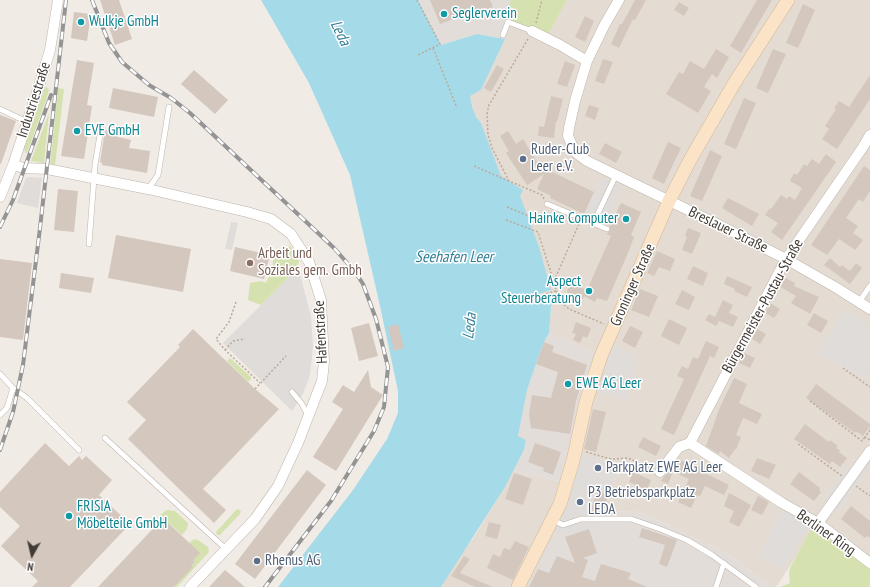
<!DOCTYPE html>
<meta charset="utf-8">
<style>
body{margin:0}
#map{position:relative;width:870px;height:587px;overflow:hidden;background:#f1ebe5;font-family:"PT Sans Narrow",sans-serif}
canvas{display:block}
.north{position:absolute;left:12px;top:535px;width:40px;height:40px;-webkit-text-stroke:3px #fff;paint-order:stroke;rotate:188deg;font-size:11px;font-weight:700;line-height:16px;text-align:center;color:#423b35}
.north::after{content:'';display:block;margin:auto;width:14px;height:18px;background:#423b35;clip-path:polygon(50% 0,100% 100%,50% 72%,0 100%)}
</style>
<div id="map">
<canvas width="870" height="587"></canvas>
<div class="north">N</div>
</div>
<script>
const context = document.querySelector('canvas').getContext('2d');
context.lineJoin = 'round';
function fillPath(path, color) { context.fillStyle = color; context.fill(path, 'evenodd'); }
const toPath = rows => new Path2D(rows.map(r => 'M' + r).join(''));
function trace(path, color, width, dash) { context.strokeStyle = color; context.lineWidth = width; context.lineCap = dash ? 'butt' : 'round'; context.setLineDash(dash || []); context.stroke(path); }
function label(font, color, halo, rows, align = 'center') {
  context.font = font + ' "PT Sans Narrow",sans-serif'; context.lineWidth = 3; context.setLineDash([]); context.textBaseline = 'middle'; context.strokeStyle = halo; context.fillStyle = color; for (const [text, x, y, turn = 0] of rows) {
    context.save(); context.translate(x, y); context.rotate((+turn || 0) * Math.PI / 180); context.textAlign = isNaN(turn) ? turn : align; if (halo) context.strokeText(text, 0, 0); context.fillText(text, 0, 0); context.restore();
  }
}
fillPath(toPath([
 [567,0,870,0,870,563,818,524,776,587,771,587,728,554,654,518,637,511,603,512,524,587,441,587,455,563,474,537,492,508,513,471,567,483,601,356,549,333,552,295,530,300,529,296,551,290,502,178,500,176,481,123,476,117,469,95,481,90,505,39,506,14,514,25,546,37]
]), '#e4dcd3');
fillPath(toPath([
 [418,0,511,0,506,14,505,39,477,34,441,45],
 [549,333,601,356,567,483,513,471,524,450,526,440,518,436,527,390,543,344],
 [580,452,621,465,603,512,637,511,654,518,728,554,771,587,524,587]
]), '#e3ddda');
fillPath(toPath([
 [511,0,567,0,546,38,514,25,506,14],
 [45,87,48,88,49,90,46,100,27,153,25,153,24,148],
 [58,88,64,89,55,166,50,165],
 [49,113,44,163,31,161],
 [290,246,298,254,299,262,296,270,261,305,248,300,250,283,261,281,266,283,271,272,273,262,273,252],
 [230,358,251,377,251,379,248,382,227,361],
 [238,509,241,511,240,514,220,535,217,535,216,532,236,510],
 [167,510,175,511,188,523,187,529,182,535,160,515],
 [812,528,818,529,870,569,870,587,780,587,790,583,789,574,790,568],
 [194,539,198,540,208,547,209,552,177,587,174,587,192,567,191,566,195,562,193,560,189,543]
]), '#d5e2b0');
fillPath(toPath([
 [30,177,42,178,38,208,17,203,26,178],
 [602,178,623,187,609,216,613,218,609,225,585,213],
 [231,222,238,223,232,250,225,249],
 [296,270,300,274,311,317,313,346,310,375,303,394,292,411,223,343],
 [845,310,870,328,870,374,866,380,817,353],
 [613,344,635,355,632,362,638,366,633,376,636,380,626,400,594,391],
 [581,453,620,466,609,494,597,491,589,512,600,516,595,531,589,529,569,536,566,529,553,532,565,509,574,481],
 [866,464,870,466,870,467,837,512,831,508],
 [847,467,852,470,828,502,824,499],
 [782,508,810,523,783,569,759,556]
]), '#dfdcda');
fillPath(toPath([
 [261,0,418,0,441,45,477,34,505,39,481,90,470,96,472,106,476,117,481,123,501,176,523,190,520,196,539,247,551,290,529,297,530,300,552,294,549,333,543,344,527,390,518,436,526,440,524,450,505,487,441,587,278,587,353,490,387,439,398,413,398,391,380,306,350,175,309,83]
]), '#a5dae9');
fillPath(toPath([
 [100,0,119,0,132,39,115,45],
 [430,0,490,0,493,7,463,19,462,16,440,24],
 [635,0,646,0,635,20,633,19,619,48,611,44,620,24,622,24],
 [757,0,772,0,741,53,730,46],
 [679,2,689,8,684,16,674,10],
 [803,4,815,10,798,48,786,43],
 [74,12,91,14,87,41,71,38],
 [585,16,594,21,585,42,575,37],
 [716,49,729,57,717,78,712,74,704,87,711,91,698,113,666,94,679,72,683,74,690,61,704,69],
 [773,49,786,54,768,93,756,88],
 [603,59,613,62,604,84,595,81],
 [77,60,94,63,87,105,92,106,84,159,61,156],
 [565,61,575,65,567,87,557,84],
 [497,65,504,69,491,92,484,88],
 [194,70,228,100,215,114,181,84],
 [870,75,870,99,837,149,822,139,829,129,825,126,836,109,834,108,839,101,849,107],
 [113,88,158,97,154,117,109,108],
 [551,96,563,99,557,122,556,121,554,138,538,136,539,126,544,127],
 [744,98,756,103,736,149,724,144],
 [589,105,599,108,595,120,585,116],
 [0,115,16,121,1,164,0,164],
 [105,130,119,133,118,137,131,140,129,148,150,151,147,173,102,165,102,163,100,162],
 [508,131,516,144,523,139,540,167,544,165,546,169,594,192,584,214,550,198,551,196,537,189,544,174,527,185,506,153,509,151,500,136],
 [668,142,681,148,676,158,664,184,652,178],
 [605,143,622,152,616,163,599,154],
 [710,150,722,156,702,201,690,196],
 [826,154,836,162,782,240,771,232,778,223,765,215,770,208,771,209,781,195,787,199,789,196,795,200,802,188,790,181,794,173,797,175,804,164,807,166,812,159,819,164],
 [864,166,870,170,870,191,863,202,859,199,846,218,858,226,853,233,863,240,855,250,839,239,827,255,811,245],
 [58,189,78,191,74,232,54,230],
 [728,198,759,214,752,226,722,208],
 [621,203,641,212,631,235,634,237,628,253,607,301,597,298,595,302,584,296,583,299,567,292,570,283,587,290,611,236,606,234,610,231,610,226],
 [688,228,701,233,692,254,682,250,687,237,685,236],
 [116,235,191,249,183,292,108,278],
 [235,247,270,255,264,279,230,271],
 [657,251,675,259,670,271,659,267,654,276,647,273],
 [830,258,840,267,842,265,850,271,856,263,862,268,850,284,824,265],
 [0,259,32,263,23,340,0,337],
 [693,266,708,273,703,286,687,279],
 [61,273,94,278,91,293,59,288],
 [727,276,752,287,747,297,734,291,735,289,724,284],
 [784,277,795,283,794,286,819,297,810,314,791,303,796,296,779,286],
 [640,289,658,296,649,317,631,310],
 [682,290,695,297,689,310,675,304],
 [723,300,733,305,729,313,738,317,733,327,719,321,716,326,705,320,709,314,715,317],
 [770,303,780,309,774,318,765,313],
 [814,313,828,321,821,333,807,325],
 [669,319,687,328,679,345,661,336],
 [576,322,591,328,587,338,583,336,580,343,573,340,576,334,572,333],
 [369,323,378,356,359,361,351,328],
 [398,324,404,348,394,351,388,327],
 [630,326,643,332,635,348,622,341],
 [193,329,255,389,279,409,203,489,226,510,214,523,128,439,146,420,127,402,180,347,178,345],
 [757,329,766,334,760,344,752,339],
 [706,341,719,347,714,358,710,356,674,435,661,429,684,379,677,376,682,366,688,369,693,357,698,359],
 [544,342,554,346,552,352,587,365,576,401,570,434,531,428,529,415,532,395,551,398,558,372,536,364],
 [744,353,755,358,750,368,739,363],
 [368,370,371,387,383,395,336,471,313,457,343,409,332,402,343,385,354,392],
 [734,378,747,384,739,403,762,414,757,424,743,418,736,435,741,437,736,450,735,449,729,458,720,451,719,454,717,453,706,446,720,407],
 [816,384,870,424,870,426,863,436,856,431,855,433,806,398],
 [593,409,606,412,596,452,584,449],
 [805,424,826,440,829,442,830,440,838,446,836,448,840,450,839,452,847,458,840,467,832,461,830,464,794,439],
 [643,437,661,446,656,456,638,447],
 [45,443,69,466,79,456,82,460,86,456,112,480,99,495,130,524,70,587,32,587,38,581,1,546,20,526,0,507,0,492],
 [535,443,561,452,553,475,543,471,544,468,528,462],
 [757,458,776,465,769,479,751,471],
 [678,459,695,466,696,465,709,471,707,474,729,485,724,495,705,486,700,496,697,495,691,508,678,502,689,479,673,472,668,484,661,481,670,469,672,470],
 [307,470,326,485,255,579,235,564],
 [633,472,651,480,647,490,629,482],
 [799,472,820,488,819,490,821,492,814,501,790,484],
 [514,473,532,479,523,505,505,499],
 [597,491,609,494,601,515,590,513],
 [729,493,751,505,739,527,729,522,734,511,724,506],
 [758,496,769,502,762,515,751,510],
 [851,506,870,521,870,538,867,536,865,538,841,519],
 [163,518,200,553,193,560,195,562,191,566,193,567,174,587,98,587],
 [489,522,501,525,497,539,485,536],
 [642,528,677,540,667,567,659,564,665,545,639,537],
 [589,529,597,553,583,558,588,560,582,577,595,581,601,564,631,573,628,579,647,587,529,587,538,569,549,573,557,556,575,563,565,537],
 [515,541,529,547,513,580,487,568,493,554,500,557,504,548,510,550],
 [464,556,470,559,460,573,493,587,475,587,451,576],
 [225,570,231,575,245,587,209,587]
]), '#d4c7be');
const lane = toPath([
 [503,35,508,22,532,31],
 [0,109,27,122],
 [148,189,158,175,169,107],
 [547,204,607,229],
 [593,224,616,175],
 [89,244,95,165,101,129],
 [859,302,870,286],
 [0,374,13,388,7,408,0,415],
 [13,388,27,398,79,450],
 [292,392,302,404,308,416],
 [105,438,226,549],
 [553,520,563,525,581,519,631,519,660,529,687,540,712,555,756,587],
 [716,587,724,563]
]);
const street = toPath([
 [619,0,605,24,587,61,575,101,569,128,568,136,575,152,587,161,717,224,786,259,835,287,870,309],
 [532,31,560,45,587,61],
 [870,135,863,147,786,259,690,443,782,503,818,523,870,563],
 [13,165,24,168,47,169,148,189,247,212,271,219,291,234,309,262,321,300,324,362,322,381,298,443,278,486,255,519,190,587],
 [0,197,13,165,40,83,50,50,58,0],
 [660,472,679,447,690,443],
 [818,523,870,451]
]);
const secondary = toPath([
 [518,587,560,504,573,461,586,402,601,356,669,201,690,160,735,82,788,0]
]);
trace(lane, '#beb4ab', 6);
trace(street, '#beb4ab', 11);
trace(secondary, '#d0b89a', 14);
trace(toPath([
 [417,0,440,44,418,55],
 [536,23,542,0],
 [528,39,489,105,487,114,488,135,492,148,509,181,542,195,544,199],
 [433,48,457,108],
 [474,166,509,181],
 [507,207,536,219],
 [506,220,538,232,559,298,563,304,569,309,604,324],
 [554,281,579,224],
 [531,298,556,291],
 [236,302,229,322,216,339,225,350,260,383],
 [225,350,233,341,245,339],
 [843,368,870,387],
 [255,389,286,356],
 [810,401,862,441,865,437],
 [870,430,865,437,870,440],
 [798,444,842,476],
 [586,452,611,459,628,458,651,468],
 [856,486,870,496]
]), '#bcaa9b', 1.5, [2, 2]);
trace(lane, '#fff', 5);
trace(street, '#fff', 10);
trace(secondary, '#fae3c6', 13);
const rail = toPath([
 [92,0,109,43,122,62,149,85,171,98,190,113,334,248,356,273,363,284,376,319,388,367,384,407,374,431,331,501,265,587],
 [0,227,13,200,51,95],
 [0,450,13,412,23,365,40,228,66,0]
]);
trace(rail, '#949494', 4);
trace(rail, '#fff', 2.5, [8]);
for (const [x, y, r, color] of [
 [444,14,4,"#0f9aa8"],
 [81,22,4,"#0f9aa8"],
 [77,131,4,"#0f9aa8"],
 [523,159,4,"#5c6f8a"],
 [626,219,4,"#0f9aa8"],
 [250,263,4,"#8d6e63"],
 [589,291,4,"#0f9aa8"],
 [568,384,4,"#0f9aa8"],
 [598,468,4,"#5c6f8a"],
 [580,502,4,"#5c6f8a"],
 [69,516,4,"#0f9aa8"],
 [257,561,4,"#5c6f8a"]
]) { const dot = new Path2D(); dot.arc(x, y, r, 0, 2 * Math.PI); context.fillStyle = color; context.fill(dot); trace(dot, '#fff', 1.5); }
label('15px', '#0d838f', '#fff', [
 ["Seglerverein",452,14],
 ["Wulkje GmbH",89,22],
 ["EVE GmbH",85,131],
 ["Hainke Computer",618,219,"right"],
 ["Aspect",581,282,"right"],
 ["Steuerberatung",581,299,"right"],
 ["EWE AG Leer",576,384],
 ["FRISIA",77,507],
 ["Möbelteile GmbH",77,524]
], 'left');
label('15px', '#423b35', '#fff', [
 ["Industriestraße",34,100,-72],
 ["Breslauer Straße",728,230,26],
 ["Groninger Straße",633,285,-66],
 ["Bürgermeister-Pustau-Straße",763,306,-61],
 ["Hafenstraße",321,332,-93],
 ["Berliner Ring",826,533,35]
]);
label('15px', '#4e5e75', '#fff', [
 ["Ruder-Club",531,150],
 ["Leer e.V.",531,167],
 ["Parkplatz EWE AG Leer",606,468],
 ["P3 Betriebsparkplatz",588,493],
 ["LEDA",588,510],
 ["Rhenus AG",265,561]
], 'left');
label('15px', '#785e54', '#fff', [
 ["Arbeit und",258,254],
 ["Soziales gem. Gmbh",258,271]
], 'left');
label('italic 16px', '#347f96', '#fff', [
 ["Leda",340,33,64],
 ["Seehafen Leer",454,257],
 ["Leda",470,326,-83]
]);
</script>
